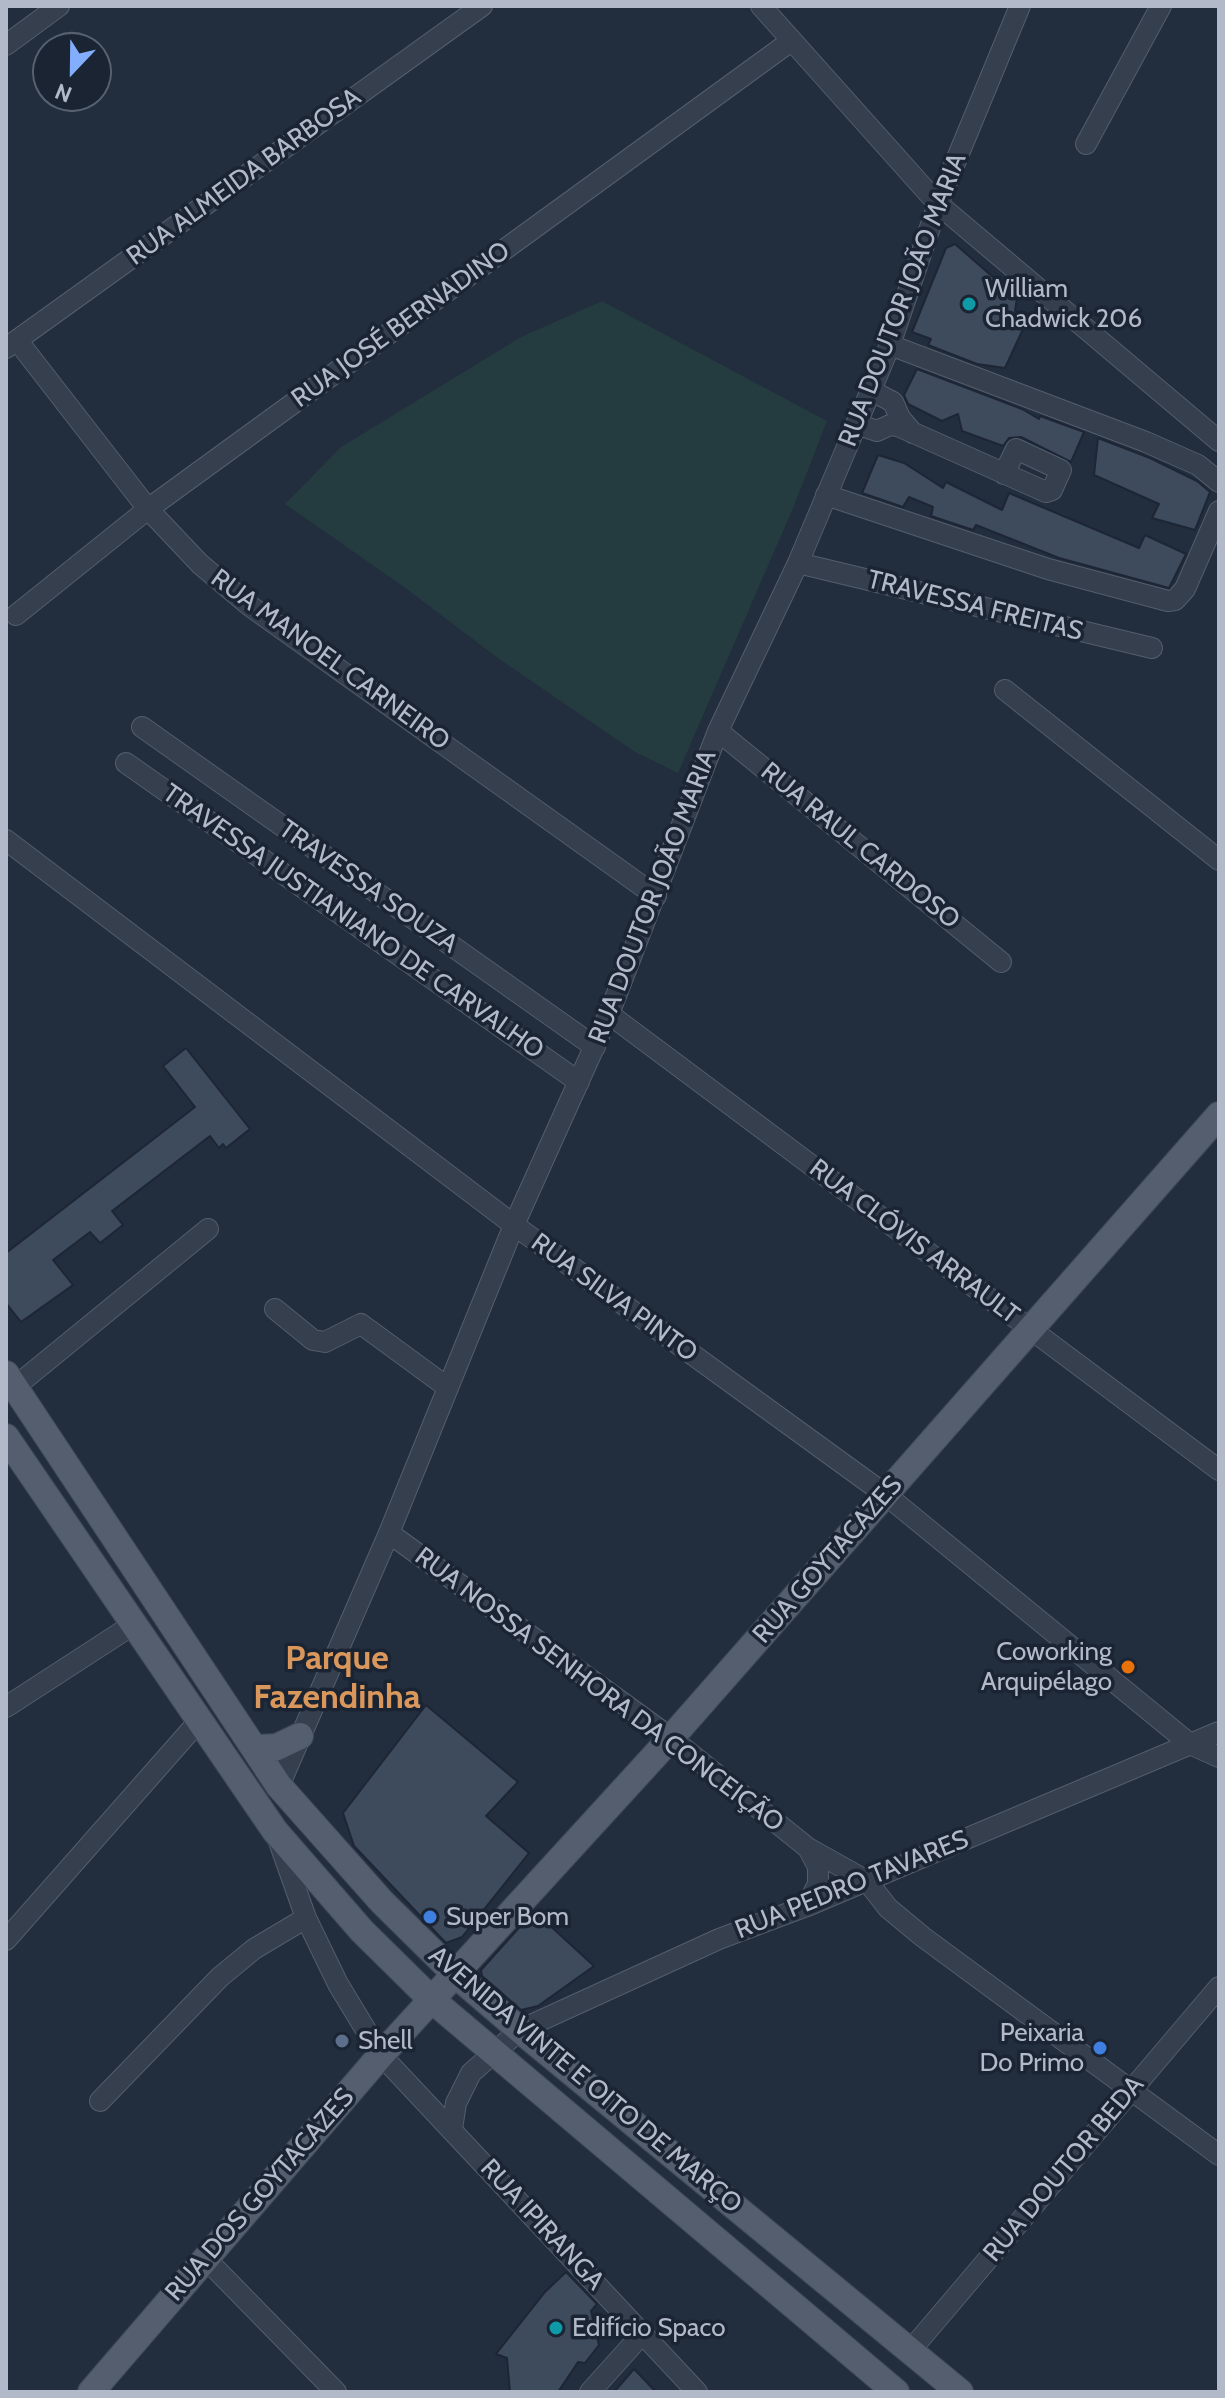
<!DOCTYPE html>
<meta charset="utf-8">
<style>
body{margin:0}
#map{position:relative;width:1225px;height:2398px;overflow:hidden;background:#222d3e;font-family:Cabin,sans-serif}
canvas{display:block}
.frame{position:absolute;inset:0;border:8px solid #b2bac9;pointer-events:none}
.north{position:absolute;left:32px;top:32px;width:80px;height:80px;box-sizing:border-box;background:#1b2433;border:2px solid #57606f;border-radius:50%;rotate:202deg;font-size:22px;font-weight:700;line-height:32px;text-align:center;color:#b2bac9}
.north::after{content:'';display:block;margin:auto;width:28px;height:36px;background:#83aefd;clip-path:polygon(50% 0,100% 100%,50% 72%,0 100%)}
</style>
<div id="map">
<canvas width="1225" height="2398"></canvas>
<div class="frame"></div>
<div class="north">N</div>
</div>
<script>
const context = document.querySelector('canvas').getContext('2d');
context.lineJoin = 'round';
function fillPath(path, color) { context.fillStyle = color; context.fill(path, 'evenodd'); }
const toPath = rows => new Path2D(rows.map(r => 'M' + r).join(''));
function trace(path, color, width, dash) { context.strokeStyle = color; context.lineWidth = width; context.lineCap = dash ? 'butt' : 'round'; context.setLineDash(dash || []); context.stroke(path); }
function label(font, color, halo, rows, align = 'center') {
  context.font = font + ' Cabin,sans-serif'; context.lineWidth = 7; context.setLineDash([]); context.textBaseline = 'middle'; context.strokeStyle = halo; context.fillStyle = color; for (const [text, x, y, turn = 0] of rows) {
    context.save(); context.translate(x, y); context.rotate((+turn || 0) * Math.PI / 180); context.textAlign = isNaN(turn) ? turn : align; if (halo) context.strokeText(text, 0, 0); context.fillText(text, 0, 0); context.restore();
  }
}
fillPath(toPath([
 [602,301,827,421,794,506,678,773,635,752,499,659,404,587,285,504,341,447,521,337]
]), '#243b3f');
const building = toPath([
 [955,244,1017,298,1015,311,1029,316,1005,368,977,364,928,345,931,339,912,332,946,248,955,244],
 [917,369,1022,409,1039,419,1040,416,1084,432,1071,462,1021,437,1009,438,1003,446,962,431,958,414,942,421,908,404,904,395,917,369],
 [1098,438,1150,458,1197,481,1210,492,1195,530,1152,518,1159,504,1094,475,1098,438],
 [878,455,904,463,943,488,946,482,1002,510,1009,493,1139,548,1145,535,1186,554,1169,588,1059,558,976,525,973,530,931,516,933,507,909,497,903,507,862,493,878,455],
 [186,1048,250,1129,226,1148,223,1144,219,1148,210,1136,112,1211,123,1225,100,1243,90,1232,53,1260,73,1285,21,1322,6,1303,6,1253,195,1107,163,1066,186,1048],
 [426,1705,518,1782,486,1816,529,1853,462,1937,446,1943,354,1846,343,1813,426,1705],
 [534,1911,594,1966,538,2006,521,2010,482,1976,481,1970,534,1911],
 [566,2272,597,2304,591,2311,599,2345,585,2363,578,2362,558,2392,510,2392,507,2358,496,2354,545,2292,566,2272],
 [634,2369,656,2392,614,2392,634,2369]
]);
fillPath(building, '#3e4b5d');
trace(building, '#1d2635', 2);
const minor = toPath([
 [761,6,938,204,1219,441],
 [6,45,59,6],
 [1086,144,1161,6],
 [17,340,148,509,200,564,250,606,656,896],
 [890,345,1146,442,1198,465,1219,482],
 [6,348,482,6],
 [870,390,893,402,900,418,913,433],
 [856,424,877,431,890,425,898,426,1046,492,1052,490,1061,470,1016,449,1004,474],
 [826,495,1048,569,1168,601,1175,600,1185,589,1219,511],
 [798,563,1152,648],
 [16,615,148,509,791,41],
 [1005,690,1219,860],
 [142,727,595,1047],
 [718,731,1001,962],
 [126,763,579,1082],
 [6,840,514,1225,886,1495,1190,1744,1219,1757],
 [609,1014,1219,1470],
 [275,1309,313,1340,325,1342,361,1324,447,1387],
 [16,1386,208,1229],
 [389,1533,671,1738,808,1848,867,1881,888,1908,923,1937,1219,2155],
 [6,1707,134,1624],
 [279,1786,389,1533,514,1225,609,1014,718,731,798,563,890,345,938,204,1020,6],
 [278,1839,306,1918,338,1984,381,2055,697,2392],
 [807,1906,818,1884,818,1867,808,1848],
 [6,1940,198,1722],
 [100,2101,220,1977,254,1949,306,1918],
 [452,2129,456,2103,471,2073,520,2030,719,1939,807,1906,1219,1732],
 [206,2259,336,2392],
 [910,2351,1219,1987],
 [590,2392,643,2333]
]);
const major = toPath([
 [6,1374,279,1786,382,1902,457,1976,520,2030,960,2392],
 [6,1437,275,1831,362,1931,432,2000,896,2392],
 [257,1748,277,1747,300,1736],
 [91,2392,381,2055,671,1738,1219,1115]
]);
trace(minor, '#545d6c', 22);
trace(major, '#3f4857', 28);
trace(minor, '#363f4e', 20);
trace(major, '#545e6e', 26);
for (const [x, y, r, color] of [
 [969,304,8,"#0f9aa8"],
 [1128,1667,8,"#e8710a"],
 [430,1917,8,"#3f7fe0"],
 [342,2041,8,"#5c6f8a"],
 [1100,2048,8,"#3f7fe0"],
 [556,2328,8,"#0f9aa8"]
]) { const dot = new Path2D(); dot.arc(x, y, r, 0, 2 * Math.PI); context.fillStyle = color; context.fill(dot); trace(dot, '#1b2433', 3); }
label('26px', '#b2bac9', '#1b2433', [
 ["RUA ALMEIDA BARBOSA",244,177,-36],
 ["RUA DOUTOR JOÃO MARIA",903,300,-69],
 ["RUA JOSÉ BERNADINO",401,325,-36],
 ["TRAVESSA FREITAS",975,606,14],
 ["RUA MANOEL CARNEIRO",330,660,36],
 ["RUA RAUL CARDOSO",860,846,39],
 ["TRAVESSA SOUZA",368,887,35],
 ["RUA DOUTOR JOÃO MARIA",653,897,-69],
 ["TRAVESSA JUSTIANIANO DE CARVALHO",353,922,35],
 ["RUA CLÓVIS ARRAULT",914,1242,37],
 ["RUA SILVA PINTO",614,1298,36],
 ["RUA GOYTACAZES",828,1560,-49],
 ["RUA NOSSA SENHORA DA CONCEIÇÃO",599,1690,37],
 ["RUA PEDRO TAVARES",852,1885,-22],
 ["AVENIDA VINTE E OITO DE MARÇO",585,2080,40],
 ["RUA DOUTOR BEDA",1064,2169,-50],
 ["RUA DOS GOYTACAZES",260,2195,-49],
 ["RUA IPIRANGA",542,2225,47]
]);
label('26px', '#b2bac9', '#1b2433', [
 ["William",985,289],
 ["Chadwick 206",985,319],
 ["Coworking",1112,1652,"right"],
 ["Arquipélago",1112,1682,"right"],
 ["Super Bom",446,1917],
 ["Peixaria",1084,2033,"right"],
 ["Do Primo",1084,2063,"right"],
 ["Shell",358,2041],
 ["Edifício Spaco",572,2328]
], 'left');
label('bold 34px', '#da975c', '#1b2433', [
 ["Parque",337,1659],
 ["Fazendinha",337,1698]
]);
</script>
